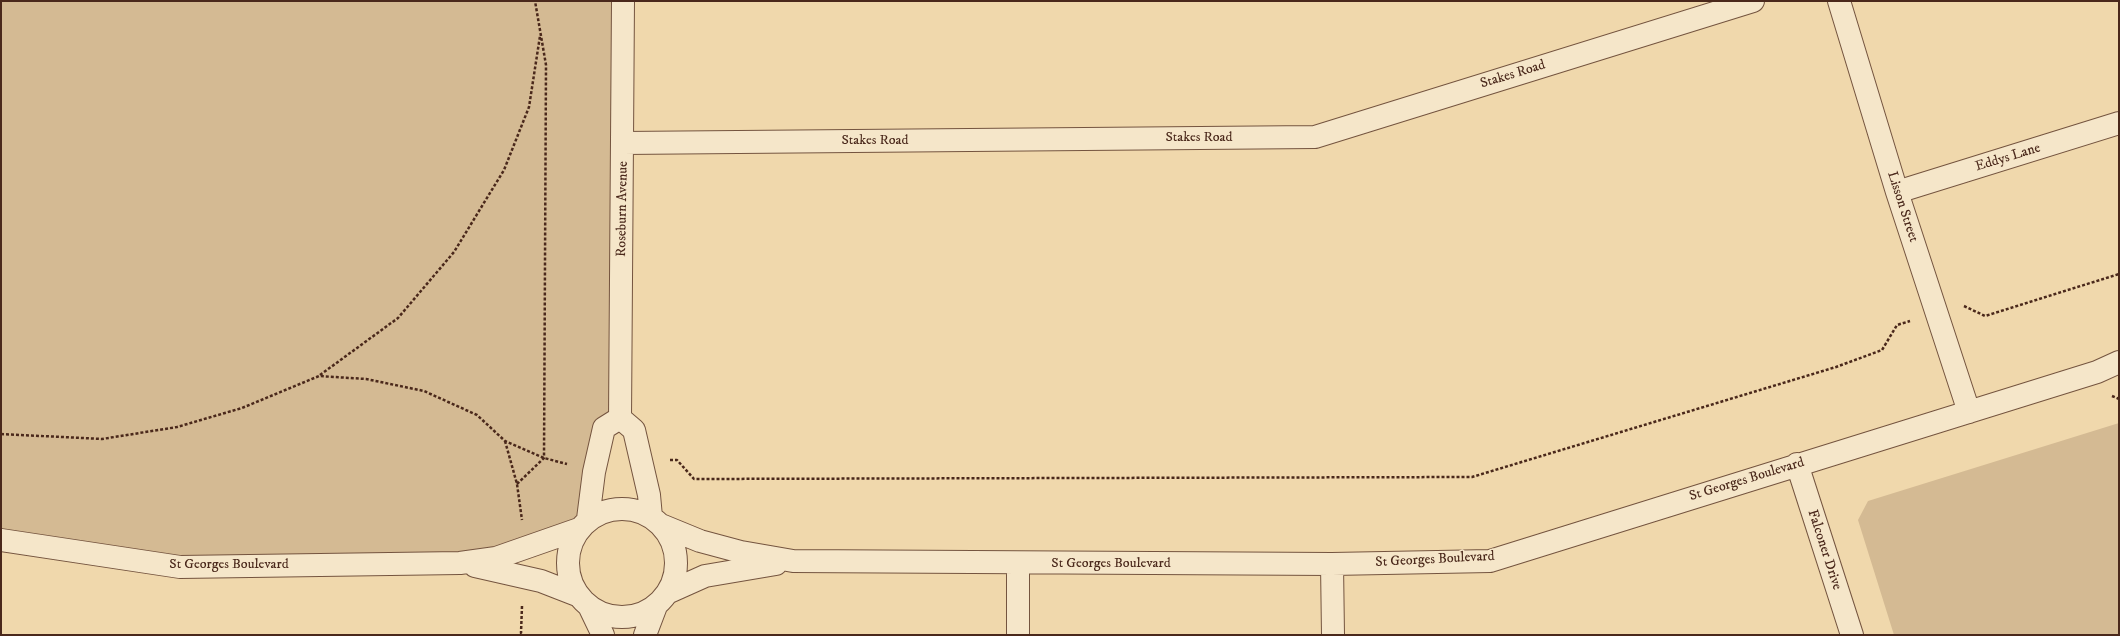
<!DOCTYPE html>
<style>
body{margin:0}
#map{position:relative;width:2120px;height:636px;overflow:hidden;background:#f0d8ac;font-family:"IM FELL DW Pica",serif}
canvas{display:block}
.frame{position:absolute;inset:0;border:2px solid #4a281b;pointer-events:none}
</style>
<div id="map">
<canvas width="2120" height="636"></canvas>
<div class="frame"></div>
</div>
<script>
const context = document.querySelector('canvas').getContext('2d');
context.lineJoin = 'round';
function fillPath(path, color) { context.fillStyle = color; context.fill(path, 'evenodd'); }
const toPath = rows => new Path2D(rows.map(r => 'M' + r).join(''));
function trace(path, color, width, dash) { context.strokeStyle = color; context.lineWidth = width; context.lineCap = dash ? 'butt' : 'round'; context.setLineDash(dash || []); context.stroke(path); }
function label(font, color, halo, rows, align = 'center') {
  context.font = font + ' "IM FELL DW Pica",serif'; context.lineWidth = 3; context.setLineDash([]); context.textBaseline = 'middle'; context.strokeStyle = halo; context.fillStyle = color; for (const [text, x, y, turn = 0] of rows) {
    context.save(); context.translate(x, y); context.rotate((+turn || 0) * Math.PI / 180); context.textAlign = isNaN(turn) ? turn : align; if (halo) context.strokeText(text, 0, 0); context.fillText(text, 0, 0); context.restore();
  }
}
fillPath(toPath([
 [1,1,623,1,620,418,604,428,588,519,496,558,180,567,1,540],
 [2119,423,2119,635,1894,635,1858,520,1868,501]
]), '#d4ba93');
const minor = toPath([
 [623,1,620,418,634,430,649,495,651,517],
 [1839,1,1897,192,1969,412],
 [623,143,1315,137,1753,1],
 [1897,192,2119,123],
 [1797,464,1852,635],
 '568 563a54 54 0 1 1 108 0a54 54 0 1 1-108 0Z',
 [588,519,594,472,604,428,620,418],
 [661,525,700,541,741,552,793,561,1332,564,1490,561,2097,372,2119,362],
 [1,540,180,567,460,563,496,558,579,529],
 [1018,563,1018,635],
 [1332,564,1333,635],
 [475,566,541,581,577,595],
 [667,593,705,576,776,564],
 [590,608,603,635],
 [645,635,656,606]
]);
trace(minor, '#74543f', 24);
trace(toPath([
 [1964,306,1985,316,2119,274],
 [320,375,398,318,454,252,504,170,529,107,540,36],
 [2112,396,2119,399],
 [1,434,102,439,177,427,242,408,319,376,366,379,424,391,477,415,505,441,544,458,567,464],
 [505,441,517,484,522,520],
 [670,460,677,460,694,479,1472,477,1836,367,1882,350,1897,325,1910,321],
 [517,484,544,458,546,65,535,1],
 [522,606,521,633,523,635]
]), '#4a281b', 2.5, [3, 2]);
trace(minor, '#f5e6c9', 22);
label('14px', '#4a281b', '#f5e6c9', [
 ["Stakes Road",1513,75,-17],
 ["Stakes Road",1199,138],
 ["Stakes Road",875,141],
 ["Eddys Lane",2008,158,-17],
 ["Lisson Street",1902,207,72],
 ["Roseburn Avenue",623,209,-89],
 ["St Georges Boulevard",1747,480,-17],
 ["Falconer Drive",1824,550,72],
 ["St Georges Boulevard",1435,560,-3],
 ["St Georges Boulevard",1111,564],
 ["St Georges Boulevard",229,565]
]);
</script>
